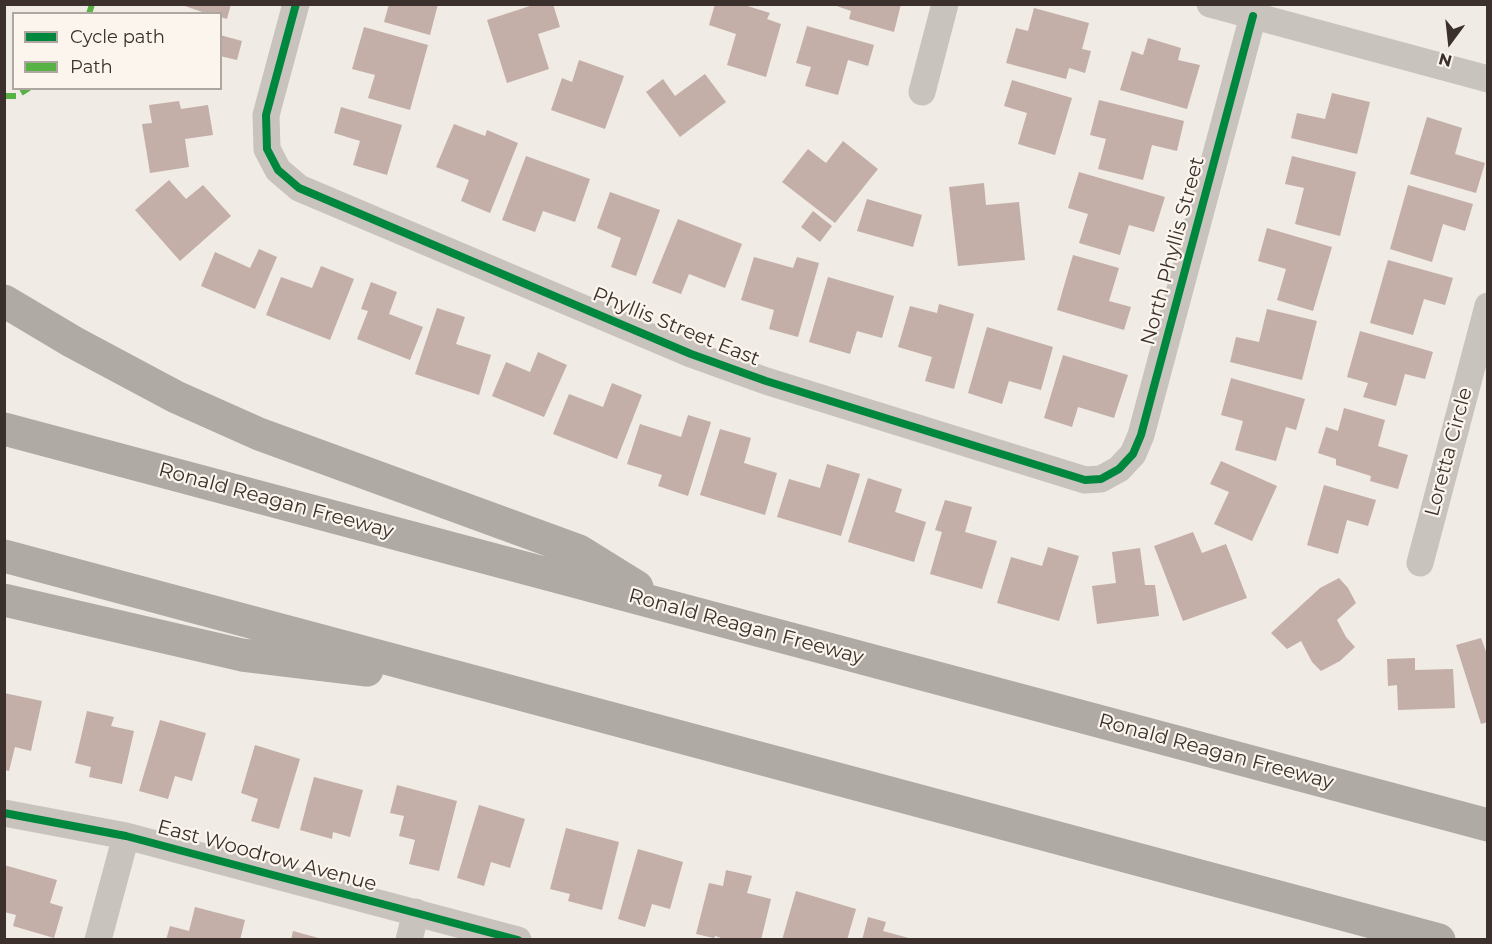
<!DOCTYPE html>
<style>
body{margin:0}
#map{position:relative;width:1492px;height:944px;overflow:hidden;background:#f0ebe5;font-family:Montserrat,sans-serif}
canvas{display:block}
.frame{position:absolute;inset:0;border:6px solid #3b302b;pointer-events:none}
.legend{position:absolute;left:12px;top:12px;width:210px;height:78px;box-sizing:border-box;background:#fbf5ee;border:2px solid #aea6a0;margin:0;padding:8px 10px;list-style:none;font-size:18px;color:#3b302b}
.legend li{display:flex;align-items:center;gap:12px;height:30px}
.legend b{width:30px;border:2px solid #aea6a0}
.north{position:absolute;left:1420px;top:12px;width:60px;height:60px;-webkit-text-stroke:4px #fbf5ee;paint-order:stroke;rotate:195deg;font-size:16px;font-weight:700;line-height:24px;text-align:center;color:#3b302b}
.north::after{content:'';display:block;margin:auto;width:21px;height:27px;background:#3b302b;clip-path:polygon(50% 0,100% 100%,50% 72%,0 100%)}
</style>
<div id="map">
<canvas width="1492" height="944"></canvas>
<div class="frame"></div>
<ul class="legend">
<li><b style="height:8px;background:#00873e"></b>Cycle path</li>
<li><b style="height:8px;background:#57b246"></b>Path</li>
</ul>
<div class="north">N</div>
</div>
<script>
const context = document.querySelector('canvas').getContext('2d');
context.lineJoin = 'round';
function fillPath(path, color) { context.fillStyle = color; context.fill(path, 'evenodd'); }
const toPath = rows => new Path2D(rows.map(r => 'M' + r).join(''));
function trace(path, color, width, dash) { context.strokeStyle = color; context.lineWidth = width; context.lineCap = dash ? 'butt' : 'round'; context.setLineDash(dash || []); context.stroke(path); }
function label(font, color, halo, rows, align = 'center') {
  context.font = font + ' Montserrat,sans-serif'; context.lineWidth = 4.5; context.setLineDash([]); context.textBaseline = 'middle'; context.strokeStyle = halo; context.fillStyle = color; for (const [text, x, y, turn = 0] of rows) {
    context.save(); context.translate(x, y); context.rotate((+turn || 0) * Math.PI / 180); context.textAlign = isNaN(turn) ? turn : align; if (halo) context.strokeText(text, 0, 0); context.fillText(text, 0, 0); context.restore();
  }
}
fillPath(toPath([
 [179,4,231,4,227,19,220,17,220,14,208,14],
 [389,4,438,4,430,35,384,22],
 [536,4,553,4,560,27,538,34,549,69,507,83,487,20],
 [715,4,741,4,770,13,767,19,781,24,766,77,727,65,736,34,709,25],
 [831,4,901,4,894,32,849,19,851,11],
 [1034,8,1089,23,1082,49,1091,51,1085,73,1069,68,1066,79,1006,63,1016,28,1028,31],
 [807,26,874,45,868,66,848,60,838,95,805,86,811,67,796,63],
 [364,27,428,45,410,110,368,98,375,75,352,69],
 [220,35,242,41,237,60,220,56],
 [1148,38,1181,48,1178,60,1200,65,1187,109,1120,90,1132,51,1143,55],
 [579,60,624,76,605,129,551,110,562,78,572,82],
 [705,74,726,102,680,137,646,92,663,79,675,96],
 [1012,80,1072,98,1055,155,1018,144,1027,113,1004,106],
 [1332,93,1370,102,1357,154,1291,138,1297,113,1325,119],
 [1099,100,1184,121,1177,151,1152,145,1143,180,1098,169,1106,139,1090,135],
 [179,101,181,109,208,105,213,135,185,139,189,167,150,173,142,124,152,123,149,105],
 [341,107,402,125,387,175,353,165,360,141,334,133],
 [1427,117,1462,128,1455,154,1485,163,1476,193,1410,174],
 [454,124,485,136,487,130,518,143,490,213,461,201,469,180,436,167],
 [843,141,878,169,835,223,782,182,808,149,826,163],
 [526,156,590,179,575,222,543,211,535,232,502,220],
 [1292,156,1356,172,1340,236,1295,224,1304,188,1285,184],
 [1079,172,1165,197,1154,232,1129,225,1120,255,1079,243,1088,214,1068,208],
 [169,180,186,199,203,185,231,216,180,261,135,210],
 [984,183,986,205,1019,202,1025,260,958,266,949,187],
 [1408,185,1473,204,1465,231,1443,224,1432,262,1390,249],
 [610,192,660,210,636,276,611,267,621,238,597,228],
 [867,199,922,215,913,247,857,231],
 [813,211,832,226,820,242,801,227],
 [678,219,742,244,725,288,689,274,681,294,652,283],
 [1267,228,1332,247,1313,311,1277,300,1286,269,1258,261],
 [259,249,277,257,255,309,201,286,215,252,250,268],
 [1073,255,1119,268,1109,301,1131,307,1124,330,1057,310],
 [754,257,793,268,797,257,819,263,798,337,769,329,774,310,741,300],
 [1388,260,1453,278,1445,305,1424,299,1413,335,1370,323],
 [321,266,354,279,330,340,266,315,281,277,312,288],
 [828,277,894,296,882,338,857,331,850,354,809,342],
 [371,282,397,292,389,314,423,327,410,360,357,339,368,311,361,309],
 [939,304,974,314,954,389,925,381,932,357,898,347,910,306,937,313],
 [437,308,465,317,456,344,491,355,479,395,415,374],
 [1267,309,1317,321,1302,380,1230,362,1236,337,1259,342],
 [987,327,1053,347,1041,390,1009,381,1002,404,968,393],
 [1360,331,1433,352,1425,379,1405,374,1396,406,1363,397,1368,383,1347,377],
 [538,352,567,365,544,417,492,396,506,362,530,372],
 [1063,355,1128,375,1114,418,1078,407,1072,427,1044,418],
 [1231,378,1305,399,1296,430,1286,427,1276,461,1235,450,1243,421,1221,415],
 [612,383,642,395,617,459,553,434,569,394,603,407],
 [1344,408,1385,420,1378,446,1408,455,1398,489,1370,481,1371,476,1336,465,1336,459,1318,453,1326,427,1338,431],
 [688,415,711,422,688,496,658,486,662,475,627,464,640,424,681,437],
 [720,429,751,438,744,463,777,473,765,515,700,495],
 [1221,461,1277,486,1252,541,1214,524,1229,492,1210,484],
 [827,464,860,474,841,536,777,517,789,479,820,488],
 [868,478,902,489,895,512,926,522,914,562,848,542],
 [1324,485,1376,500,1368,526,1347,520,1338,554,1307,545],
 [945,500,972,507,965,532,997,541,982,589,930,574,942,532,935,530],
 [1193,532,1202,553,1226,544,1247,598,1183,621,1154,546],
 [1048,547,1079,556,1059,621,997,603,1011,557,1042,566],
 [1140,548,1145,585,1155,585,1159,616,1097,624,1092,586,1116,583,1112,552],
 [1339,578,1348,588,1356,603,1337,620,1346,637,1355,647,1340,661,1321,671,1312,662,1301,641,1287,649,1271,633,1320,588],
 [1481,638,1488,657,1488,722,1481,724,1456,645],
 [1415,658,1415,670,1453,669,1455,708,1398,710,1397,685,1388,686,1387,659],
 [4,693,42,701,31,751,15,747,9,771,4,770],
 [87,711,114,717,111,726,134,731,122,784,89,777,91,767,75,763],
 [160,720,206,733,192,781,175,776,168,799,139,791],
 [255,745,300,759,279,829,251,821,258,799,241,793],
 [314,777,363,790,350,837,333,832,332,839,300,830],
 [397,785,457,801,439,871,409,864,415,840,399,836,404,816,390,813],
 [479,805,525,819,510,868,491,862,484,886,457,878],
 [566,828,619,842,602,910,568,901,570,894,550,889],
 [638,849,683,862,670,909,652,904,645,927,618,919],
 [4,865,57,880,50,903,63,907,54,938,13,926,16,915,4,912],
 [726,870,752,876,747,893,771,899,761,940,727,940,715,936,714,938,696,934,709,883,723,886],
 [796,891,856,909,847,940,782,940],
 [195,907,245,920,240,940,166,940,170,926,189,931],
 [868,917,886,922,883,931,916,940,862,940],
 [293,931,322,939,322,940,291,940]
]), '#c3afa7');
trace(toPath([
 [296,4,266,115,267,149,278,170,299,188,691,354,766,381,1085,480,1101,479,1119,469,1133,454,1141,435,1253,16],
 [1210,4,1488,79],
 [922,92,945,4],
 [1420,563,1488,306],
 [4,813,126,836,518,940],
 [98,940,126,836],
 [409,940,416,912]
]), '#c9c3be', 27);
trace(toPath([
 [4,301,73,342,176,397,259,434,579,551,637,587],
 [4,429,1488,825],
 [4,556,1439,940],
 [4,600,242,655,367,670]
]), '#afaaa4', 33);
trace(toPath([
 [89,14,92,4],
 [4,96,16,96,29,88]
]), '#57b246', 6, [12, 6]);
trace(toPath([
 [296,4,266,115,267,149,278,170,299,188,691,354,766,381,1085,480,1101,479,1119,469,1133,454,1141,435,1253,16],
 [4,813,126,836,518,940]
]), '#00873e', 8);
label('20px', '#3b302b', '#fbf5ee', [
 ["North Phyllis Street",1173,251,-75],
 ["Phyllis Street East",676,327,22],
 ["Loretta Circle",1449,452,-75],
 ["Ronald Reagan Freeway",276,501,15],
 ["Ronald Reagan Freeway",746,627,15],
 ["Ronald Reagan Freeway",1216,752,15],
 ["East Woodrow Avenue",267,856,15]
]);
</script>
